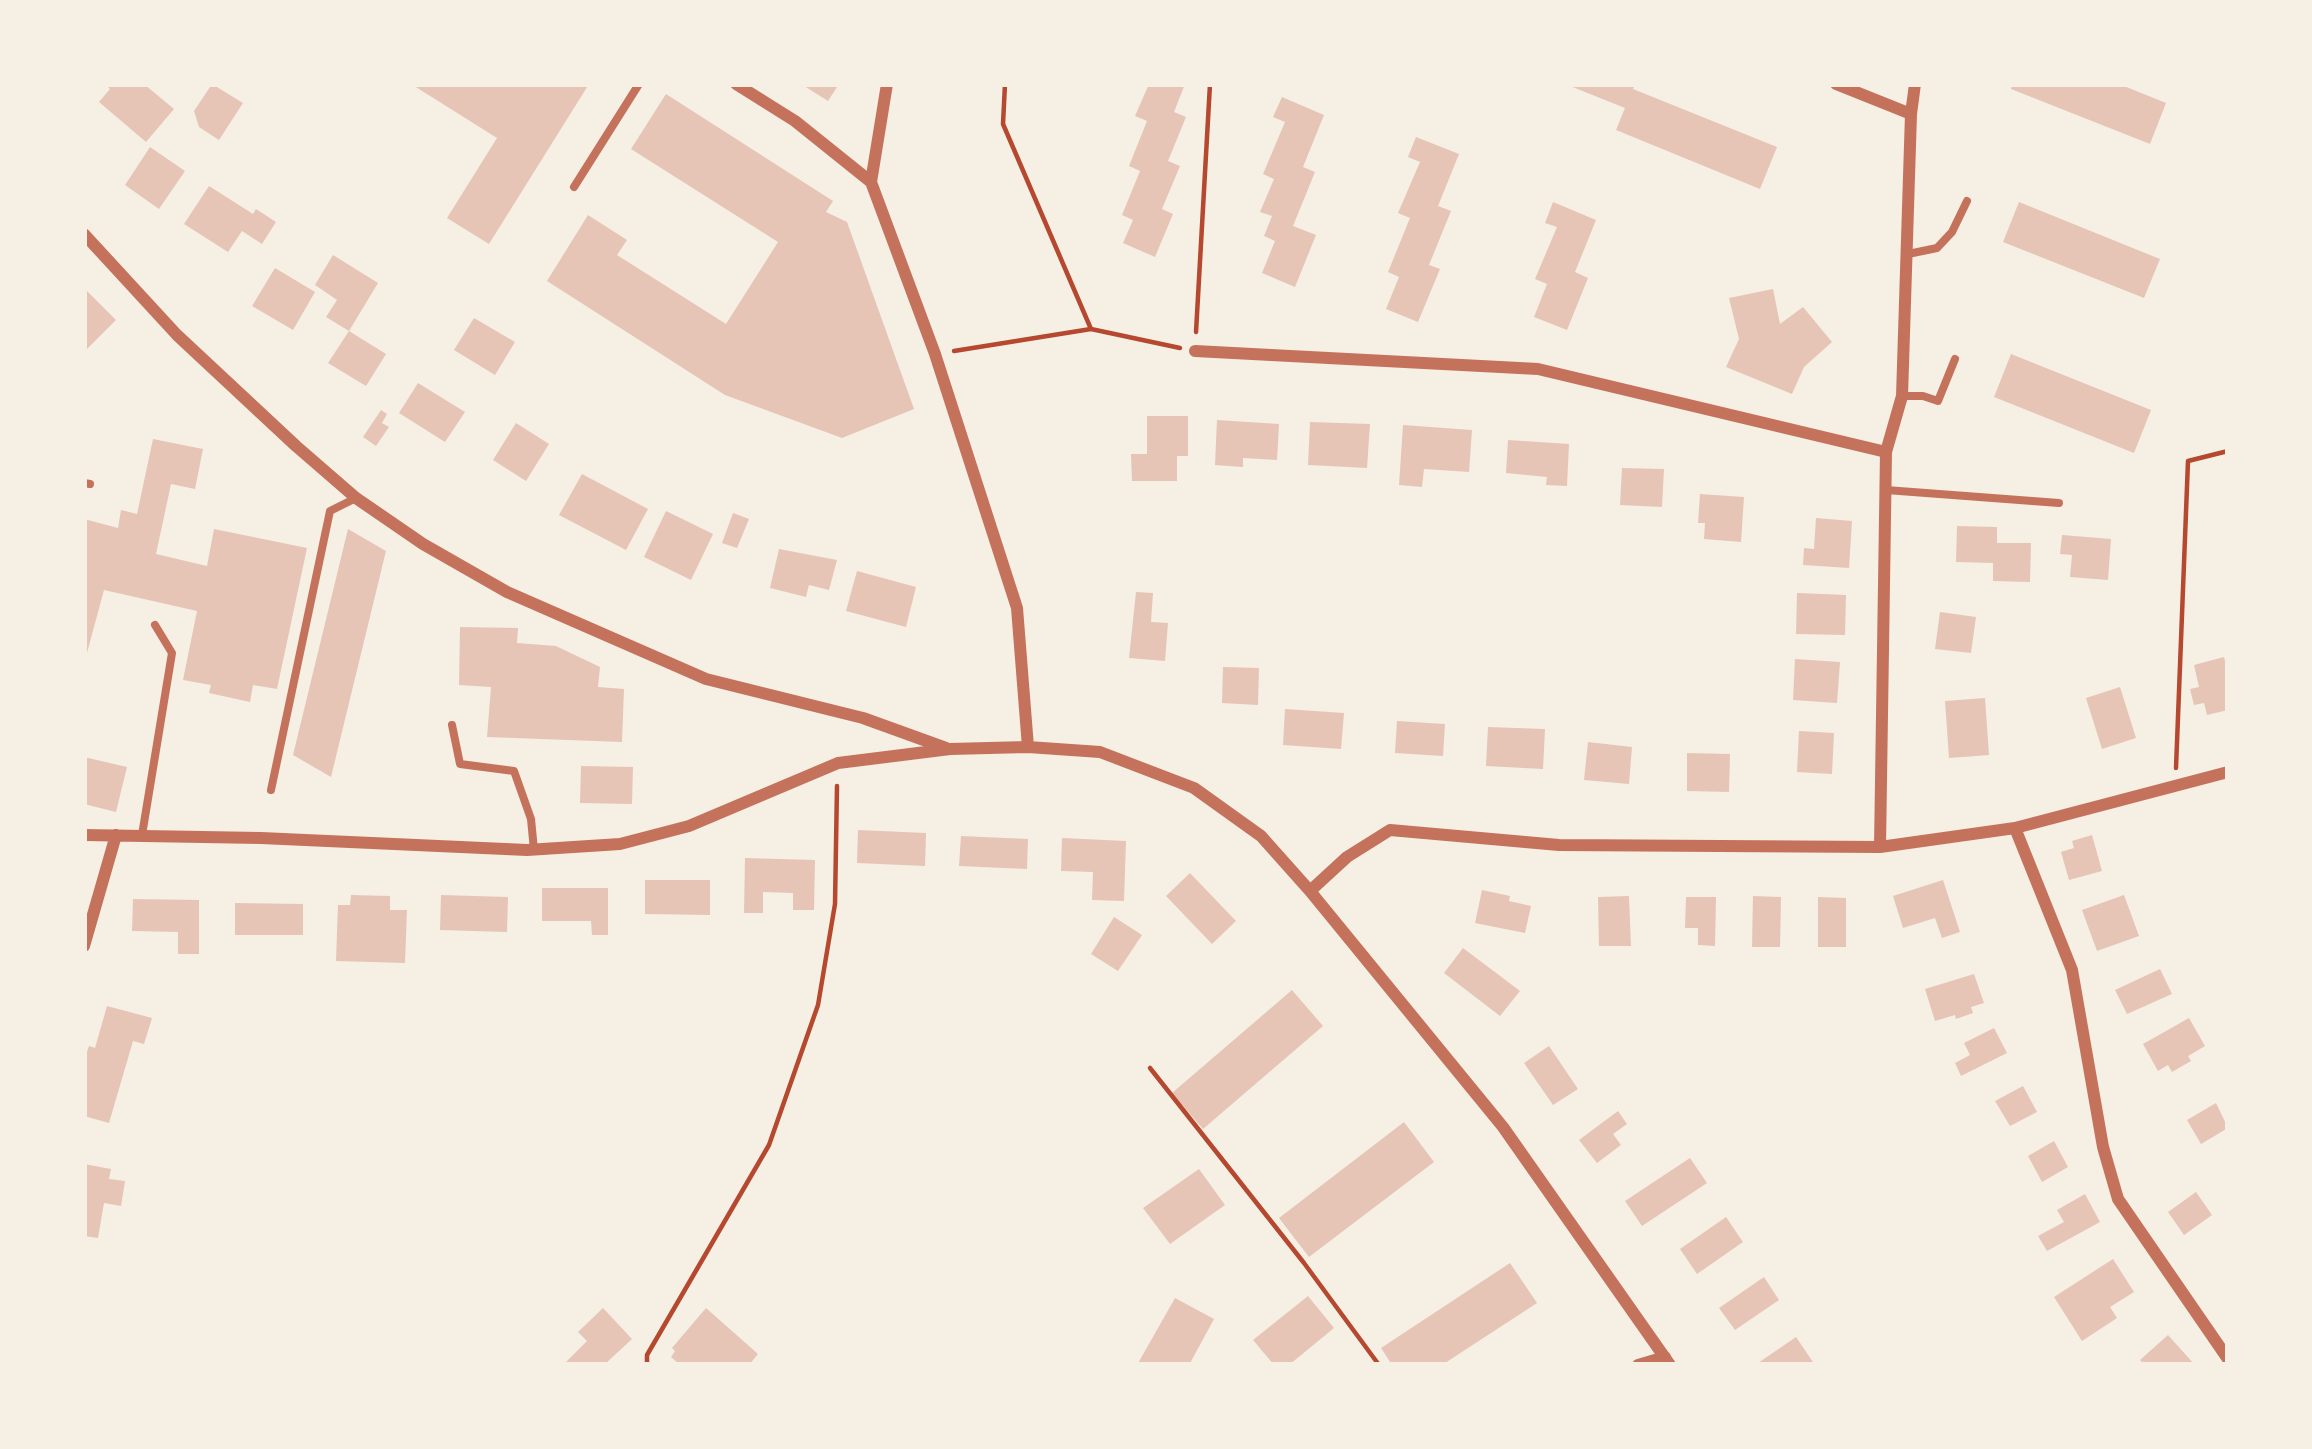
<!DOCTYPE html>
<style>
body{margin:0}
#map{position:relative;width:2312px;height:1449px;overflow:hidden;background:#f6efe4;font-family:Karla,sans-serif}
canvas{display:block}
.frame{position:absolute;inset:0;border:87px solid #f6efe4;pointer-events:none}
</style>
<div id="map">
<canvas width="2312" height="1449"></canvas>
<div class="frame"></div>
</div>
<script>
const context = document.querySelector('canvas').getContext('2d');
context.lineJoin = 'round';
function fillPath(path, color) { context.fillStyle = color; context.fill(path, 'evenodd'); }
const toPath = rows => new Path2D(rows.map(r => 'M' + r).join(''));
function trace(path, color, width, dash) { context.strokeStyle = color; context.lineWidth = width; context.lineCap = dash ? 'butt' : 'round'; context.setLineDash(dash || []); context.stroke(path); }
fillPath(toPath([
 [105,84,144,84,174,109,146,142,99,102,110,89],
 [212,84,243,103,219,140,199,127,194,111],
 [411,84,589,84,489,244,447,218,497,138],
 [801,84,839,84,828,101],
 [1149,84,1185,84,1174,112,1186,117,1168,161,1180,166,1162,209,1173,214,1155,257,1123,243,1133,220,1122,215,1140,171,1129,166,1147,121,1135,116],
 [1565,84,1635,84,1633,89,1777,147,1760,189,1616,130,1625,108],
 [2012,84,2119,84,2166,103,2150,144,2011,89],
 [666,94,833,201,826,212,847,222,914,409,842,438,725,395,547,281,588,215,627,240,617,255,726,324,778,242,631,149],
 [1282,97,1324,115,1303,167,1315,172,1293,226,1316,235,1295,287,1262,273,1275,241,1264,236,1272,216,1260,212,1274,179,1263,174,1285,122,1273,117],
 [1416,137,1459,154,1438,206,1451,211,1429,265,1440,269,1418,322,1386,309,1399,277,1388,272,1410,218,1398,213,1420,162,1408,157],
 [150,147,185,171,159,209,125,185],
 [209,186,253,214,256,209,276,222,262,244,242,231,228,252,184,224],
 [1553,202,1596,220,1575,272,1588,278,1567,330,1534,317,1547,284,1535,279,1557,227,1545,223],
 [2019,202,2160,259,2144,298,2003,242],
 [333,255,378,283,349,331,326,317,337,300,315,285],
 [275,268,315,292,293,330,252,306],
 [1773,289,1780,324,1803,307,1832,342,1804,367,1792,394,1726,367,1739,339,1729,298],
 [87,291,116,320,84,352,84,294],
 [474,318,515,342,495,375,454,350],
 [349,331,386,354,366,386,328,363],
 [2011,354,2151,410,2134,453,1994,397],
 [418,383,465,412,445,442,399,413],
 [381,410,387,414,382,423,389,427,376,446,363,437],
 [1147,416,1188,416,1188,456,1177,456,1177,481,1132,481,1131,454,1147,454],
 [1217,420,1279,424,1277,460,1243,458,1243,467,1215,465],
 [1310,422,1370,424,1367,468,1308,465],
 [516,423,549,444,526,481,493,460],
 [1403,425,1472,430,1469,472,1424,469,1422,487,1399,485],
 [153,439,203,449,195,489,171,484,156,554,207,566,214,529,307,548,277,689,253,685,250,702,209,693,211,685,183,680,197,611,104,590,84,664,84,519,118,528,121,510,137,514],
 [1508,440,1569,444,1567,486,1546,485,1547,477,1506,473],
 [1622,468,1664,469,1662,507,1620,505],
 [582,474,648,509,626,550,559,515],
 [1700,494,1744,497,1741,542,1704,539,1705,523,1698,523],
 [666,511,713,534,691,580,644,557],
 [733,513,749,519,737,548,722,543],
 [1816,518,1852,521,1849,568,1803,565,1804,548,1814,549],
 [1957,526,1997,527,1997,543,2031,543,2030,582,1993,581,1993,563,1956,562],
 [348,529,386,551,331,777,293,755],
 [2062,535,2111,539,2108,580,2070,577,2072,555,2060,554],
 [779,549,837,560,829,590,809,585,806,597,770,588],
 [857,571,916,587,906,627,846,611],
 [1136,592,1153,593,1151,622,1168,623,1165,661,1129,658],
 [1797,593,1846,595,1845,635,1796,634],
 [1940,612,1976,617,1971,653,1935,649],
 [460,627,518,628,517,643,556,646,600,667,598,687,624,689,622,742,487,737,491,687,459,685],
 [2224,657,2228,673,2228,710,2207,715,2204,703,2194,705,2190,689,2199,687,2194,665],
 [1795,659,1840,662,1837,703,1793,700],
 [1223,667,1259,668,1258,705,1222,703],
 [2120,687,2136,738,2102,749,2086,698],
 [1985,698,1989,755,1949,758,1945,701],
 [1285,709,1344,713,1341,749,1283,745],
 [1397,721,1445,724,1443,756,1395,753],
 [1488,727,1545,729,1543,769,1486,766],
 [1799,731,1834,733,1832,774,1797,772],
 [1588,742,1632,747,1629,784,1584,780],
 [1687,753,1730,754,1729,792,1687,791],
 [84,757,127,767,116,812,84,804],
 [581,766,633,767,632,804,580,803],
 [858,830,926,833,925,866,857,863],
 [2092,835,2102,871,2069,880,2061,852,2074,848,2072,841],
 [961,836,1028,839,1027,869,959,866],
 [1062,838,1126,841,1124,901,1092,900,1093,872,1061,871],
 [745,858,815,860,814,910,793,910,793,893,763,892,763,913,744,913],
 [1190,873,1236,921,1212,944,1166,896],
 [645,880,710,880,710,915,645,914],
 [1943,880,1960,932,1942,938,1935,918,1903,928,1893,896],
 [542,888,608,888,608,935,592,935,591,921,542,921],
 [1482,890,1510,896,1509,901,1531,906,1525,933,1475,923],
 [351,895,390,896,390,910,407,910,405,963,336,961,338,905,350,905],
 [441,895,508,897,507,932,440,930],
 [2124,895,2139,936,2097,951,2082,910],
 [1629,896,1631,946,1599,946,1598,897],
 [1753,896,1781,897,1780,947,1752,947],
 [1686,897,1716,897,1715,946,1698,945,1698,928,1685,928],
 [1818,897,1846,898,1846,947,1818,947],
 [133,899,199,900,199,954,178,954,178,932,132,931],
 [235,903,303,904,303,935,235,935],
 [1114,917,1142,935,1118,971,1091,954],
 [1463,948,1520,991,1500,1016,1444,973],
 [2160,969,2172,994,2127,1014,2115,990],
 [1974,974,1984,1003,1971,1007,1973,1013,1956,1019,1955,1015,1935,1021,1925,989],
 [1292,990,1323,1026,1203,1129,1172,1093],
 [107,1006,152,1018,144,1044,133,1041,109,1123,84,1116,84,1061,89,1046,95,1048],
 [2189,1018,2205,1046,2188,1056,2191,1061,2172,1072,2168,1065,2158,1071,2143,1044],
 [1994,1028,2007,1053,1961,1076,1955,1063,1970,1055,1964,1043],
 [1549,1046,1578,1089,1553,1105,1524,1063],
 [2023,1086,2037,1112,2010,1126,1995,1101],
 [2216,1103,2228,1128,2201,1144,2187,1120],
 [1618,1111,1627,1124,1613,1134,1621,1145,1597,1163,1579,1140],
 [1404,1122,1434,1162,1309,1257,1279,1218],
 [2054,1141,2068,1167,2042,1182,2028,1156],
 [1690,1158,1707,1183,1642,1226,1625,1201],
 [84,1164,111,1169,109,1179,125,1181,121,1206,104,1203,98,1238,84,1236],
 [1199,1169,1225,1205,1170,1244,1143,1208],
 [2196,1192,2212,1215,2184,1235,2168,1212],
 [2085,1194,2100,1222,2047,1251,2038,1236,2064,1222,2057,1210],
 [1726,1217,1743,1242,1697,1274,1680,1249],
 [2113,1259,2134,1292,2110,1307,2117,1318,2082,1341,2054,1297],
 [1510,1263,1537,1303,1442,1365,1392,1365,1381,1348],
 [1764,1277,1779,1300,1735,1330,1719,1308],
 [1308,1296,1334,1328,1289,1365,1274,1365,1253,1340],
 [1175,1298,1214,1319,1189,1365,1137,1365],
 [603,1308,632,1339,604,1365,563,1365,587,1341,578,1332],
 [706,1308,758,1354,749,1365,690,1365,687,1362,680,1365,671,1357,675,1351,672,1348],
 [2168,1335,2195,1365,2145,1365,2140,1360],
 [1796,1337,1815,1365,1755,1365]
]), '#e6c5b7');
trace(toPath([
 [1091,329,1180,348],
 [1196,332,1210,84],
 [954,351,1091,329,1003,124,1005,84],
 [2176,768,2188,461,2228,451],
 [1150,1068,1304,1263,1379,1365],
 [647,1365,647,1355,769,1145,818,1005,835,904,837,786]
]), '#b5482f', 4.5);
trace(toPath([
 [574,187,639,84],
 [1908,254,1937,248,1952,232,1967,201],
 [1903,396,1923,396,1938,401,1955,359],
 [84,483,90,484],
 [1886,490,2059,503],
 [452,725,460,764,514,771,531,819,534,850],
 [271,790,330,511,356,498],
 [142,835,172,653,155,625]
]), '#c5725c', 8);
trace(toPath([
 [736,84,795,121,871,182],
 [887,84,871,182,935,354,1017,608,1028,747],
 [1836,84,1911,114],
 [84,234,177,335,296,446,356,498,423,544,507,592,706,679,863,718,946,748],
 [1195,351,1538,369,1886,452],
 [2015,828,2072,970,2103,1147,2118,1199,2228,1359],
 [84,835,261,838,527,850,620,844,689,826,838,763,950,749,1028,747,1100,752,1194,788,1261,836,1310,891,1503,1127,1670,1365],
 [1880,847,1886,452,1902,396,1911,114,1915,84],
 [1310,891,1347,857,1390,830,1559,845,1880,847,2015,828,2228,772],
 [84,946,116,835],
 [1638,1365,1665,1357]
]), '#c5725c', 12);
</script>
